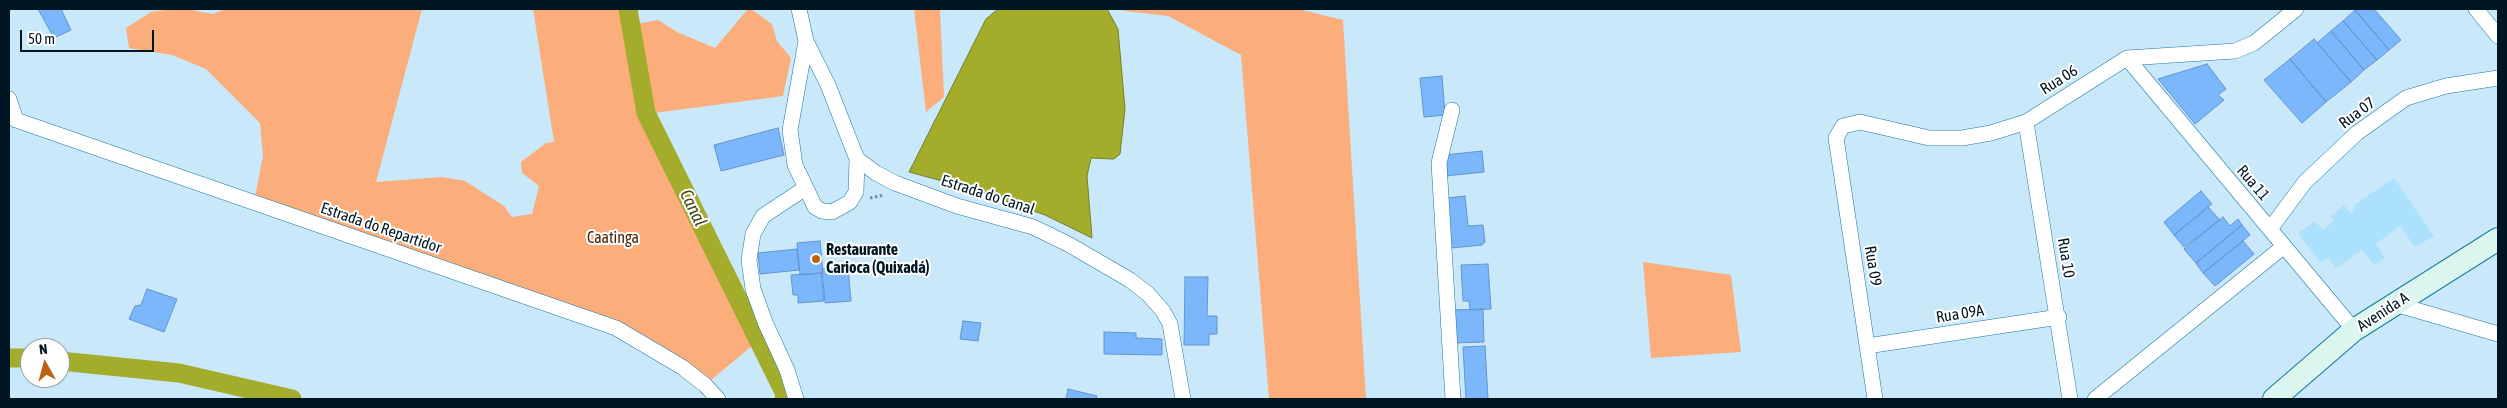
<!DOCTYPE html>
<meta charset="utf-8">
<style>
body{margin:0}
#map{position:relative;width:2507px;height:408px;overflow:hidden;background:#c9e9fb;font-family:"Asap Condensed",sans-serif}
canvas{display:block}
.frame{position:absolute;inset:0;border:10px solid #001622;pointer-events:none}
.north{position:absolute;left:20px;top:338px;width:50px;height:50px;box-sizing:border-box;background:#fff;border:1px solid #99a2a7;border-radius:50%;rotate:353deg;font-size:14px;font-weight:700;line-height:20px;text-align:center;color:#001622}
.north::after{content:'';display:block;margin:auto;width:18px;height:22px;background:#bd6111;clip-path:polygon(50% 0,100% 100%,50% 72%,0 100%)}
.scale{position:absolute;left:20px;top:30px;width:134px;height:22px;box-sizing:border-box;border:2px solid #001622;border-top:0;padding-left:6px;font-size:15px;line-height:18px;white-space:nowrap;color:#001622;-webkit-text-stroke:4px #fff;paint-order:stroke}
</style>
<div id="map">
<canvas width="2507" height="408"></canvas>
<div class="frame"></div>
<div class="north">N</div>
<div class="scale">50 m</div>
</div>
<script>
const context = document.querySelector('canvas').getContext('2d');
context.lineJoin = 'round';
function fillPath(path, color) { context.fillStyle = color; context.fill(path, 'evenodd'); }
const toPath = rows => new Path2D(rows.map(r => 'M' + r).join(''));
function trace(path, color, width, dash) { context.strokeStyle = color; context.lineWidth = width; context.lineCap = dash ? 'butt' : 'round'; context.setLineDash(dash || []); context.stroke(path); }
function label(font, color, halo, rows, align = 'center') {
  context.font = font + ' "Asap Condensed",sans-serif'; context.lineWidth = 4; context.setLineDash([]); context.textBaseline = 'middle'; context.strokeStyle = halo; context.fillStyle = color; for (const [text, x, y, turn = 0] of rows) {
    context.save(); context.translate(x, y); context.rotate((+turn || 0) * Math.PI / 180); context.textAlign = isNaN(turn) ? turn : align; if (halo) context.strokeText(text, 0, 0); context.fillText(text, 0, 0); context.restore();
  }
}
fillPath(toPath([
 [2394,178,2434,236,2415,247,2400,226,2376,244,2385,258,2374,265,2362,250,2336,268,2328,258,2321,263,2298,233,2315,221,2323,230,2334,221,2331,216,2344,205,2351,213,2356,209,2354,205]
]), '#ace1fe');
fillPath(toPath([
 [172,9,187,9,212,14,226,9,422,9,376,182,442,177,465,181,504,206,512,217,532,214,539,186,522,173,521,162,546,143,554,142,533,9,628,9,631,25,658,20,677,32,715,48,748,9,751,9,772,24,777,41,791,58,783,96,647,114,758,341,705,385,616,328,254,202,263,156,260,123,206,69,172,55,129,48,126,28,151,12],
 [914,9,940,9,944,97,926,112],
 [1120,9,1298,9,1343,20,1366,399,1269,399,1241,55,1168,16,1125,11],
 [1643,262,1731,275,1741,352,1651,358]
]), '#fbad7b');
const water = toPath([
 [998,9,1107,9,1118,29,1125,109,1120,154,1114,159,1091,158,1087,176,1092,238,1045,215,972,189,909,172,986,19,998,9]
]);
fillPath(water, '#a4ac2b');
trace(water, '#737f28', 1);
trace(toPath([
 [628,9,646,113,785,394,784,399],
 [9,358,30,358],
 [60,361,179,373,292,399]
]), '#a4ac2b', 19);
const building = toPath([
 [38,9,61,9,71,30,54,38,38,9],
 [2357,9,2374,9,2401,40,2389,50,2355,10,2357,9],
 [2355,10,2389,50,2377,60,2343,21,2355,10],
 [2343,21,2377,60,2364,70,2331,31,2343,21],
 [2331,31,2364,70,2351,82,2317,43,2331,31],
 [2314,39,2351,82,2326,102,2290,59,2314,39],
 [2290,59,2326,102,2302,123,2264,80,2290,59],
 [2207,64,2226,89,2218,95,2224,100,2195,124,2158,79,2207,64],
 [1442,76,1445,115,1424,117,1420,78,1442,76],
 [778,128,784,155,721,171,714,145,778,128],
 [1482,151,1484,172,1446,176,1444,155,1482,151],
 [2201,191,2212,204,2174,235,2164,222,2201,191],
 [1465,196,1468,226,1483,225,1485,242,1482,245,1451,248,1447,198,1465,196],
 [2208,207,2220,220,2184,247,2174,235,2208,207],
 [2223,217,2230,226,2238,219,2242,225,2196,263,2184,249,2223,217],
 [2242,225,2250,235,2203,273,2196,263,2242,225],
 [820,241,823,273,800,275,797,243,820,241],
 [2243,241,2254,254,2215,286,2203,273,2243,241],
 [797,249,799,270,760,274,758,253,797,249],
 [1488,264,1491,309,1470,310,1469,301,1463,301,1461,265,1488,264],
 [848,267,851,301,825,303,822,269,848,267],
 [821,273,824,301,798,303,798,295,793,295,791,275,821,273],
 [1185,277,1208,277,1207,316,1217,316,1217,334,1209,334,1209,345,1184,345,1185,277],
 [147,289,177,299,164,332,129,319,135,306,141,305,147,289],
 [1483,309,1484,342,1454,343,1452,310,1483,309],
 [963,321,981,323,978,341,960,339,963,321],
 [1104,332,1136,333,1136,338,1162,339,1162,355,1104,354,1104,332],
 [1485,346,1488,399,1466,399,1463,347,1485,346],
 [1068,389,1097,396,1096,399,1066,399,1068,389]
]);
fillPath(building, '#7cb7fb');
trace(building, '#6294cf', 1);
const street = toPath([
 [799,9,806,41,828,85,857,159,876,173,895,183,957,206,1033,227,1068,244,1130,280,1148,294,1163,311,1170,324,1183,399],
 [2476,9,2498,36],
 [806,41,790,130,795,165,815,207,822,211,832,212,850,202,856,192,857,159],
 [2127,58,2354,330],
 [9,99,16,120],
 [1452,110,1439,163,1453,399],
 [16,120,616,328,682,367,705,385,718,399],
 [2026,122,2070,399],
 [2270,229,2305,182,2357,133,2406,98,2446,86,2498,78],
 [2395,304,2498,334],
 [1867,346,2059,317],
 [796,399,787,370,765,322,753,289,749,260,753,234,763,216,804,189],
 [1875,399,1836,138,1843,126,1860,122,1929,138,1962,138,1991,133,2026,122,2127,58,2235,51,2254,43,2296,9],
 [2095,399,2283,247]
]);
const secondary = toPath([
 [2274,399,2354,330,2498,239]
]);
trace(street, '#1b78a1', 16);
trace(secondary, '#1b78a1', 24);
trace(toPath([
 [870,198,884,195]
]), '#738f9e', 3, [2.5, 2.5]);
trace(street, '#fff', 15);
trace(secondary, '#dbf6ee', 22);
for (const [x, y, r, color] of [
 [816,259,5,"#bd6111"]
]) { const dot = new Path2D(); dot.arc(x, y, r, 0, 2 * Math.PI); context.fillStyle = color; context.fill(dot); trace(dot, '#fff', 2); }
label('16px', '#001622', '#fff', [
 ["Rua 06",2059,80,-32],
 ["Rua 07",2357,113,-37],
 ["Rua 11",2253,183,49],
 ["Estrada do Canal",988,195,18],
 ["Estrada do Repartidor",381,228,19],
 ["Rua 10",2066,258,81],
 ["Rua 09",1873,266,81],
 ["Avenida A",2383,312,-33],
 ["Rua 09A",1960,314,-9]
]);
label('16px', '#4a2306', '#fff', [
 ["Caatinga",613,238]
]);
label('bold 16px', '#001622', '#fff', [
 ["Restaurante",826,250],
 ["Carioca (Quixadá)",826,268]
], 'left');
label('italic 18px', '#474b1a', '#fff', [
 ["Canal",693,208,64]
]);
</script>
